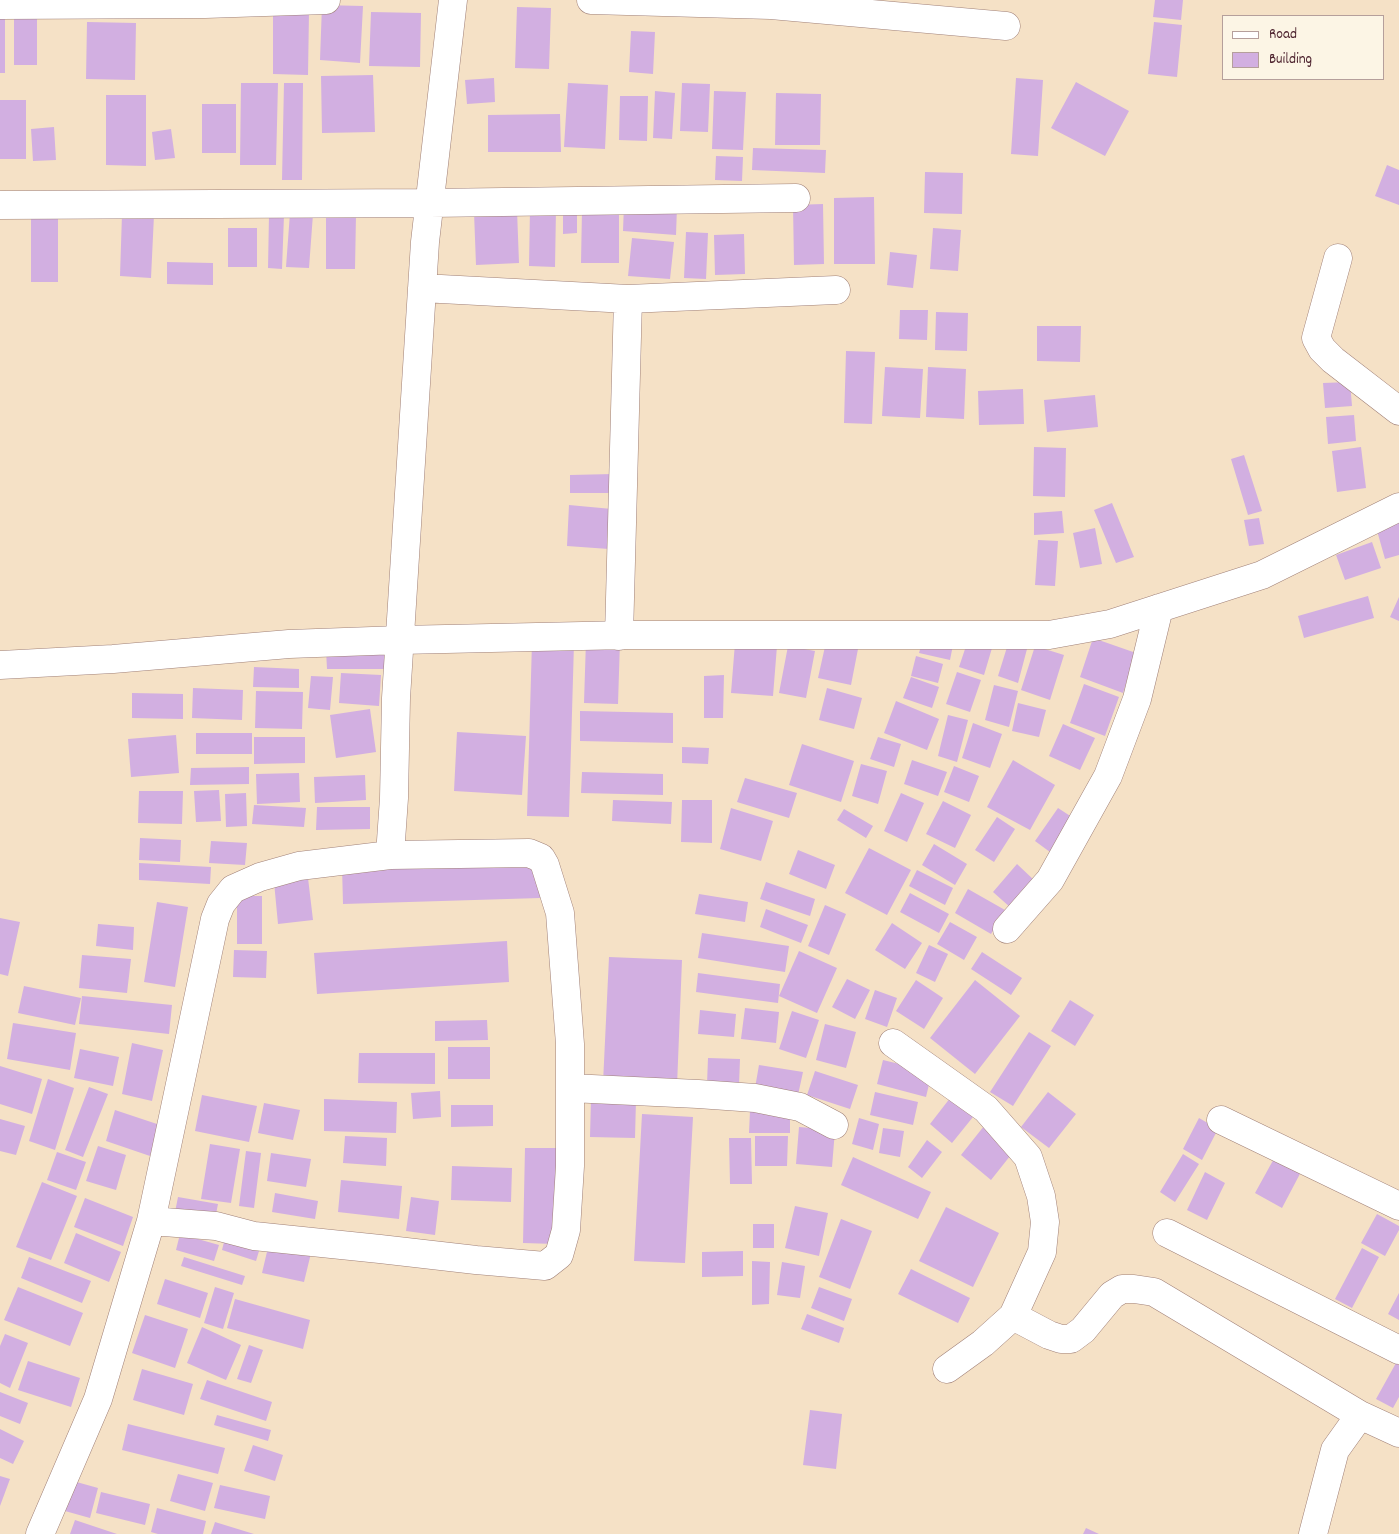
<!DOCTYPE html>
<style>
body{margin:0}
#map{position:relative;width:1399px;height:1534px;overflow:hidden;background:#f5e1c6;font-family:Dekko,sans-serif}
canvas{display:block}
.legend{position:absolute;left:1222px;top:15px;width:162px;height:65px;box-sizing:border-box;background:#fcf5e5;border:1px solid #b59f9b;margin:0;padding:6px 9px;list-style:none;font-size:15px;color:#4a1f2b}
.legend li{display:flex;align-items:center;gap:10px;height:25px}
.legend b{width:25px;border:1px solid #b59f9b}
</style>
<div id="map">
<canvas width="1399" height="1534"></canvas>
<ul class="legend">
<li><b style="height:6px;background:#fff"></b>Road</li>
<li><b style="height:14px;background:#d2afe1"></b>Building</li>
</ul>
</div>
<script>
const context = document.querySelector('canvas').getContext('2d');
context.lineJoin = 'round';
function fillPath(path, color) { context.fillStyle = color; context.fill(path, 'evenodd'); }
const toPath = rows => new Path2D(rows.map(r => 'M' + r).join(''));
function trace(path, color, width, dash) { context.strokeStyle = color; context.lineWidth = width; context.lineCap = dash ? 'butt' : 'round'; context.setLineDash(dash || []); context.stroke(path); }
fillPath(toPath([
 [1155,0,1183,0,1181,20,1153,17],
 [322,5,363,6,360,63,320,60],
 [517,7,551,8,549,69,515,68],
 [273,12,309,12,308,75,273,74],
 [371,12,421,13,420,67,369,66],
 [0,13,5,13,5,73,0,73],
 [14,15,37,15,37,65,14,65],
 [87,22,136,23,135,80,86,79],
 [1154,22,1182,25,1177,77,1148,74],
 [631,31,655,32,653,74,629,72],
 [373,75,375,132,322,133,321,76],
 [494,78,495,102,467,104,465,80],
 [1016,78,1043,80,1038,156,1011,154],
 [1076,82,1129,111,1105,156,1051,128],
 [241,83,278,83,276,165,240,165],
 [284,83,303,83,302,180,282,180],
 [568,83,608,85,605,149,564,147],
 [682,83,710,84,708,132,680,131],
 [655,91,675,93,672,139,653,138],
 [714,91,746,92,743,150,712,149],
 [776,93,821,94,820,145,775,145],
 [106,95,146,95,146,166,106,165],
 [620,96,648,96,647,141,619,140],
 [0,100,26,100,26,159,0,159],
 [202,104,236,104,236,153,202,153],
 [560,114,561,152,488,152,488,115],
 [54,127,56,160,33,161,31,129],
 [171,129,175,158,155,160,152,132],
 [753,148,826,150,825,173,752,170],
 [716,156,743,157,742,181,715,180],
 [1387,165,1399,170,1399,205,1375,196],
 [925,172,963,173,962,214,924,213],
 [874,197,875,264,834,264,834,198],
 [624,204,677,207,676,235,623,231],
 [823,204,824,264,794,265,793,205],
 [530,209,556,209,555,267,529,266],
 [517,210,519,263,476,265,474,212],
 [582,210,619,211,619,263,581,263],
 [563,211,577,211,577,233,563,234],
 [290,213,313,214,309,268,286,267],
 [122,214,154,215,151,278,120,276],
 [31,215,58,216,58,282,31,282],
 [269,215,284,215,282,269,268,268],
 [326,215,356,215,355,269,326,269],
 [228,228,257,228,257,267,228,267],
 [933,228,961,230,958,271,930,269],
 [686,232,708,233,706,279,684,278],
 [744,234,745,274,715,275,714,235],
 [632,238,674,242,670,279,628,276],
 [890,252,917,255,913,288,887,285],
 [167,262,213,263,213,285,167,284],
 [900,310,928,310,927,340,899,339],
 [936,312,968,313,967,351,935,350],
 [1037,326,1081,326,1080,362,1037,361],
 [846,351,875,352,872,424,844,423],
 [885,367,923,369,920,418,882,416],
 [928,367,966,369,964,419,926,417],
 [1350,382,1352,406,1325,408,1323,383],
 [1023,389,1024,424,979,425,978,391],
 [1095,395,1098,427,1047,432,1044,400],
 [1354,415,1356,441,1328,444,1326,417],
 [1034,447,1066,448,1065,497,1033,496],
 [1361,447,1366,488,1337,492,1332,451],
 [1244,455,1262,511,1248,515,1231,459],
 [613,474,613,493,570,493,570,475],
 [1112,503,1134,557,1116,563,1094,510],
 [569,505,612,509,609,549,567,546],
 [1062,511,1064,533,1034,535,1034,513],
 [1259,518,1264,544,1249,546,1244,520],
 [1399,521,1399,555,1385,559,1376,527],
 [1095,528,1102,564,1080,568,1073,533],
 [1038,540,1058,541,1055,586,1035,585],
 [1372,542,1381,568,1345,580,1336,555],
 [1368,596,1374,618,1304,638,1298,616],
 [1399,597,1399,621,1390,617],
 [1093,638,1136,653,1123,693,1080,677],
 [923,639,953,645,950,660,919,653],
 [586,640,620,641,618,704,584,703],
 [968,640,992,648,984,675,959,667],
 [532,642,574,643,569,817,527,816],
 [826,642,858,649,851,685,818,678],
 [735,643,777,646,773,696,731,693],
 [1008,644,1027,649,1018,683,998,676],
 [788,646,815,651,806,698,779,693],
 [1035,646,1064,655,1050,700,1021,690],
 [389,649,390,669,327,669,326,650],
 [916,656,943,664,938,683,911,676],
 [254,667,299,669,299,688,253,687],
 [957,672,981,680,970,712,946,704],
 [341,673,381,675,379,706,339,703],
 [724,675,723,718,704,718,704,676],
 [311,676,333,677,330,710,308,708],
 [911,677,939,687,932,708,903,698],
 [1084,684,1119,697,1105,736,1070,723],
 [994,685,1018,691,1009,727,985,720],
 [193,688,243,690,242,720,192,718],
 [827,688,862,698,854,729,819,720],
 [256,691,303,692,302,729,255,728],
 [132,693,183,694,183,719,132,718],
 [896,701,939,719,927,750,884,733],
 [1018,703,1046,710,1039,737,1012,731],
 [370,709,376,752,336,758,330,715],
 [580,711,673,713,673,743,580,741],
 [948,715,968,720,957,762,938,756],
 [973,723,1002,734,990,768,962,758],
 [1063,724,1095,738,1080,770,1049,756],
 [457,732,526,736,522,795,454,791],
 [196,733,252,733,252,754,196,754],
 [176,735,179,773,131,777,128,739],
 [254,737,305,737,305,763,254,764],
 [878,737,901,744,894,767,870,759],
 [802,744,854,761,841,802,789,785],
 [682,747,709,748,708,764,682,763],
 [912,760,947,772,938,796,904,784],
 [1013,760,1055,785,1030,830,987,807],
 [861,764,887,771,878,804,852,796],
 [954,766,979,776,969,802,944,792],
 [249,767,249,784,190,785,191,768],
 [582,772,663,774,663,795,581,793],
 [299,773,300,802,257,804,256,774],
 [365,775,366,800,315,803,314,777],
 [745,778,797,793,789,818,737,802],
 [219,790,221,821,196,822,194,791],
 [139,791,183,791,182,824,138,823],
 [246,793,247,826,226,827,225,794],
 [901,793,924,803,907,842,884,831],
 [613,800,672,802,671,824,612,821],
 [682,800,712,800,712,843,681,842],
 [943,801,971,815,955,848,926,834],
 [254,805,306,808,304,827,252,824],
 [317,807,370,807,370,829,316,830],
 [731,808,773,821,761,861,720,849],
 [1058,808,1078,821,1054,855,1035,841],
 [844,809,873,826,866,838,837,820],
 [997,817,1015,829,994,862,975,850],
 [140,838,181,840,180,862,139,860],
 [211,841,247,843,245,865,209,863],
 [934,844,967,864,955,885,922,865],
 [869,848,911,870,887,915,845,893],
 [798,850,835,865,826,889,789,874],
 [539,861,540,898,343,904,342,866],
 [139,863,211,867,210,884,139,880],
 [1017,864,1035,881,1011,908,993,892],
 [917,870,953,888,945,905,909,886],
 [308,878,313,920,278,924,274,882],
 [766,882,815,899,810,916,760,899],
 [968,889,1005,910,991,934,955,913],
 [910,893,949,914,939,933,900,912],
 [699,894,748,902,745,922,695,914],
 [237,896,262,896,262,944,237,944],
 [157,902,188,907,175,987,144,982],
 [825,905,846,914,829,955,808,946],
 [766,909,808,925,801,943,760,927],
 [0,918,20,922,8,976,0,974],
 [950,922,977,937,964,960,937,944],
 [892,923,922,943,905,969,875,950],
 [98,924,134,927,133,950,96,946],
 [702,933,789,946,785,972,698,958],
 [507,941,509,982,317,994,314,953],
 [929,945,948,954,935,982,916,973],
 [234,950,267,951,266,978,233,977],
 [799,951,837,968,817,1013,779,996],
 [982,952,1022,978,1011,995,971,969],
 [82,955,131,959,127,993,79,988],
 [609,957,682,960,677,1086,603,1083],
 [698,973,780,984,778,1003,696,992],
 [847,979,870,990,855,1019,832,1007],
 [916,980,943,998,924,1029,896,1011],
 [975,980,1020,1016,975,1074,930,1038],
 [24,986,81,998,75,1025,18,1013],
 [875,990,897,998,887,1027,865,1019],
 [82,996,172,1005,169,1034,79,1024],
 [1070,1000,1094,1015,1075,1046,1051,1031],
 [745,1008,779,1012,776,1043,741,1039],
 [700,1010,736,1014,734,1037,698,1034],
 [792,1011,819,1020,806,1058,779,1049],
 [487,1020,488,1040,435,1041,435,1021],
 [13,1023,76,1033,70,1070,7,1059],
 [825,1024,856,1032,846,1068,816,1060],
 [1029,1032,1051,1046,1013,1106,990,1092],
 [132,1043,163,1050,152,1101,122,1094],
 [448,1047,490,1047,490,1079,448,1079],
 [80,1049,119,1057,113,1086,74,1078],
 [359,1053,435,1053,435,1084,358,1083],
 [708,1058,740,1059,739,1085,707,1084],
 [883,1060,932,1072,926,1097,877,1084],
 [759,1065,803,1072,798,1095,755,1088],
 [0,1066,42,1079,32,1114,0,1104],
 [815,1071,858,1085,850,1109,807,1095],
 [48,1079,74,1088,55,1150,29,1141],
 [89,1087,108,1094,83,1157,65,1150],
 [440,1091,441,1117,413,1119,411,1093],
 [875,1092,918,1102,913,1125,870,1115],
 [1048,1092,1076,1114,1049,1148,1021,1127],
 [954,1093,977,1112,952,1143,930,1124],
 [202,1095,257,1106,249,1142,195,1131],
 [324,1099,397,1102,396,1133,324,1131],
 [591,1099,636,1100,635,1138,590,1137],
 [264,1103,300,1110,293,1140,258,1133],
 [451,1105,493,1105,493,1126,451,1127],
 [115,1110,160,1125,150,1156,106,1141],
 [790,1110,790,1133,749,1133,750,1111],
 [642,1114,693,1117,685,1263,634,1261],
 [859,1118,879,1124,873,1150,852,1144],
 [1199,1118,1218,1129,1202,1160,1183,1149],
 [0,1119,25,1126,16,1155,0,1151],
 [984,1126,1014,1151,991,1180,961,1155],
 [799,1127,835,1130,832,1167,796,1164],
 [883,1128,904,1131,900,1157,879,1153],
 [345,1136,387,1138,386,1166,343,1163],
 [755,1136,788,1136,787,1166,755,1166],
 [729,1138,751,1138,752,1184,730,1184],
 [927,1140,942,1152,922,1178,908,1167],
 [210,1144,240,1149,231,1203,201,1199],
 [98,1146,126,1155,116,1190,86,1181],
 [525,1148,558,1148,555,1244,523,1243],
 [246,1151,261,1153,254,1208,239,1206],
 [57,1152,86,1162,76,1190,47,1180],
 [271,1153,311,1159,306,1187,267,1181],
 [1183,1154,1199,1164,1175,1202,1160,1192],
 [1276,1155,1302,1170,1282,1208,1255,1193],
 [853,1157,931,1192,918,1219,841,1185],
 [452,1166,512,1168,511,1202,451,1200],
 [1205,1172,1225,1183,1207,1220,1187,1210],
 [341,1180,402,1186,399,1219,338,1212],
 [42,1182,77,1196,51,1260,16,1247],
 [275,1193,318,1201,315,1219,272,1212],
 [178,1197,218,1204,214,1224,174,1217],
 [411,1197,439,1201,435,1235,406,1231],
 [85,1198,133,1217,123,1246,74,1227],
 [795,1206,828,1213,819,1256,785,1248],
 [946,1207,999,1233,973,1287,919,1261],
 [1377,1214,1399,1226,1399,1230,1385,1256,1361,1243],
 [841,1219,872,1231,850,1289,819,1277],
 [753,1224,774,1224,774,1248,753,1248],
 [227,1230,262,1241,256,1261,222,1250],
 [76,1233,121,1252,109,1282,64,1263],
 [180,1234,219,1245,214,1261,176,1250],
 [270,1239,312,1249,304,1282,262,1273],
 [1362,1248,1379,1257,1352,1308,1335,1299],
 [743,1251,743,1276,702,1277,702,1252],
 [29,1257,91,1281,82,1303,21,1278],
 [184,1257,245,1276,242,1285,181,1266],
 [752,1261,770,1262,769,1304,752,1305],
 [782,1262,805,1266,800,1298,777,1295],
 [911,1269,970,1298,958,1323,898,1294],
 [165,1279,208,1293,200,1318,157,1304],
 [18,1287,83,1313,70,1346,4,1320],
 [215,1287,234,1293,223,1329,204,1323],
 [819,1287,852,1299,844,1321,811,1308],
 [1399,1293,1399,1320,1388,1314],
 [235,1299,310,1320,303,1349,227,1328],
 [807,1314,844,1328,839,1343,801,1329],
 [145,1315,188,1329,175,1368,132,1353],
 [202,1327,241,1345,226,1380,187,1363],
 [5,1334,28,1343,10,1388,0,1383,0,1346],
 [249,1345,263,1350,251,1383,237,1379],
 [28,1361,80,1378,71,1407,18,1390],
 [1396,1363,1399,1365,1399,1397,1393,1408,1376,1399],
 [142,1369,193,1384,184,1415,133,1400],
 [207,1380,272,1402,266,1421,200,1399],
 [0,1392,28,1403,20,1424,0,1416],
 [810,1410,842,1414,836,1469,803,1465],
 [217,1415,271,1430,268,1441,214,1425],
 [128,1424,225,1448,218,1474,122,1450],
 [0,1429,24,1441,13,1464,0,1458],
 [253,1445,283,1455,275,1481,244,1471],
 [178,1474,213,1483,205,1511,170,1501],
 [0,1476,10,1479,0,1506],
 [73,1481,98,1488,90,1518,65,1511],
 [220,1485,270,1496,265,1519,214,1508],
 [101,1492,150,1504,145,1525,96,1513],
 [157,1508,206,1521,203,1534,158,1534,151,1532],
 [75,1520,117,1534,70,1534],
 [215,1522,254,1534,211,1534],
 [1086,1528,1099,1534,1083,1534]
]), '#d2afe1');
const minor = toPath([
 [591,0,771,5,1006,26],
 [0,5,205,4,326,0],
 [0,205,430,203,796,198],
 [1338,258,1316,338,1322,349,1333,360,1399,411],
 [422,288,628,299,836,290],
 [619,636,628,299],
 [0,665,113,659,289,644,400,640,628,635,1049,635,1110,624,1262,575,1399,507],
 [1007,929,1050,880,1108,776,1137,699,1159,608],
 [893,1043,986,1109,1028,1157,1041,1196,1045,1222,1042,1252,1013,1316,983,1343,947,1369],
 [570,1088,698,1094,755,1098,800,1107,834,1125],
 [1221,1120,1399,1206],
 [151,1221,216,1226,254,1236,380,1249,476,1260,545,1266,559,1255,566,1230,570,1166,570,1044,560,913,545,865,541,858,529,853,390,855],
 [1167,1233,1399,1350],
 [1013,1316,1049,1335,1061,1339,1071,1339,1083,1330,1112,1295,1122,1289,1134,1289,1154,1292,1360,1415],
 [40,1534,98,1399,151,1221,215,919,221,904,233,889,260,877,299,866,390,855,394,798,396,698,425,242,453,0],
 [1313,1534,1335,1450,1360,1415,1399,1433]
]);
trace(minor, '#a08078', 29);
trace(minor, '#fff', 28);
</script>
